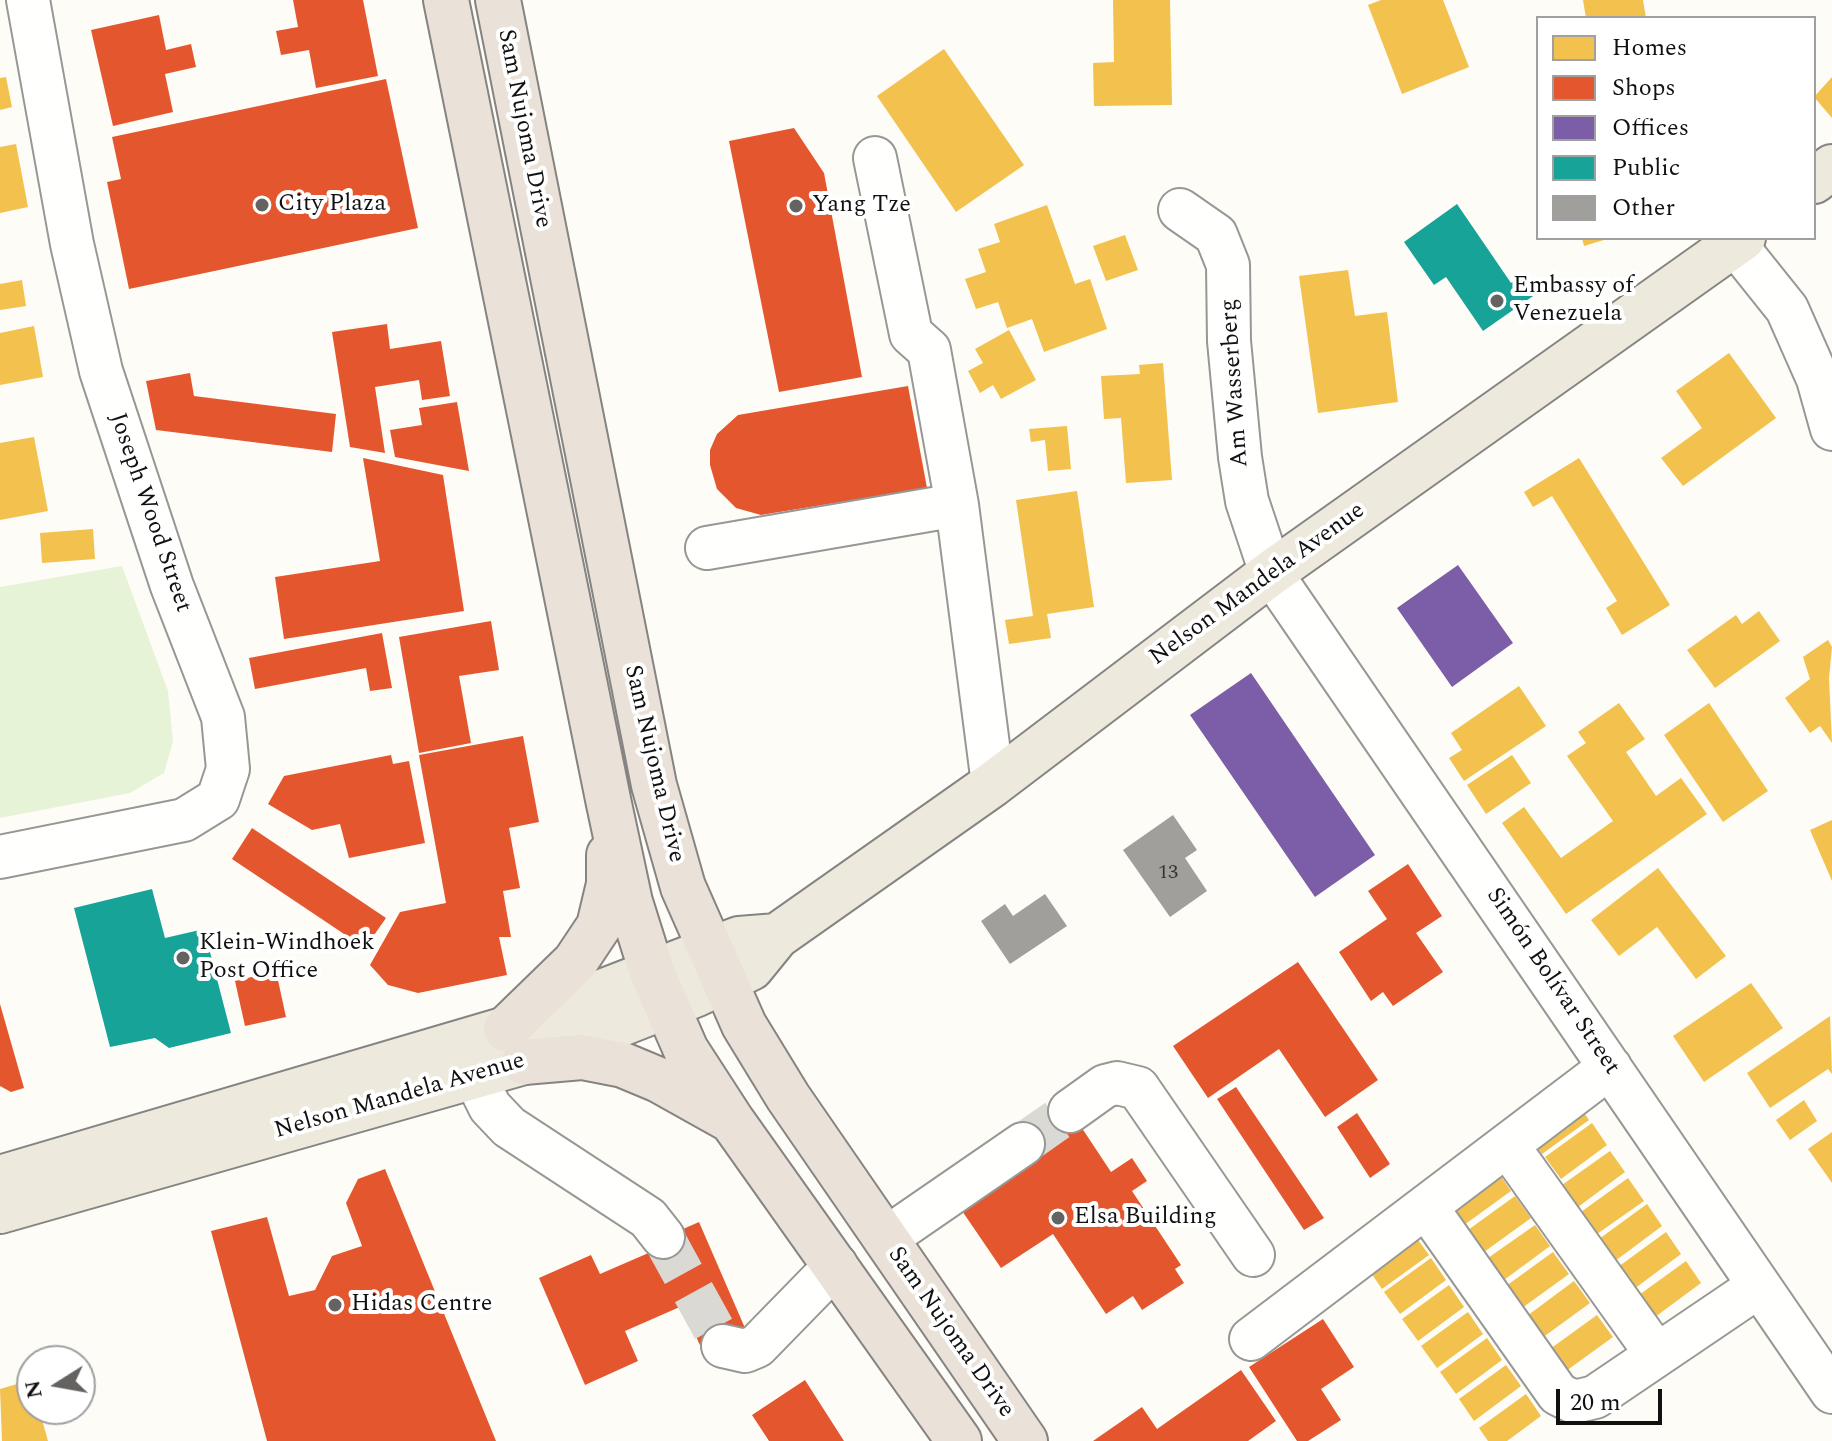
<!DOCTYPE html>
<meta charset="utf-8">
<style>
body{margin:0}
#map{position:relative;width:1832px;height:1441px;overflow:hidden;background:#fdfcf7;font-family:Spectral,serif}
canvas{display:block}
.legend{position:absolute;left:1536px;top:16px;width:280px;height:224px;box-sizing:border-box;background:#fff;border:2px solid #a0a0a0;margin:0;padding:10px 14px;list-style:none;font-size:24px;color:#111}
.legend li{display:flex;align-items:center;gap:16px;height:40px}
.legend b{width:40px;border:2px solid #a0a0a0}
.north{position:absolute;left:16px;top:1345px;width:80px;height:80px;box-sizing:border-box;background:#fff;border:2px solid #a0a0a0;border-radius:50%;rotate:259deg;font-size:22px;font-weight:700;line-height:32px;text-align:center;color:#111}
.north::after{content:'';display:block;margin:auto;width:28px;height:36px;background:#646362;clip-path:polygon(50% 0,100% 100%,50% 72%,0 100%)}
.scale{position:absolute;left:1556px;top:1389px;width:106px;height:36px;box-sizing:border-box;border:4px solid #111;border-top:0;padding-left:10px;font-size:24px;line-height:28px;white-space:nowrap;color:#111;-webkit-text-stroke:6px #fff;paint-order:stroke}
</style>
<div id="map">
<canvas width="1832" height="1441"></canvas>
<ul class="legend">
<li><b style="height:22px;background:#f2c14e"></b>Homes</li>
<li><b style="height:22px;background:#e4572e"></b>Shops</li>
<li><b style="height:22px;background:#7b5ea7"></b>Offices</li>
<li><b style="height:22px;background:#17a398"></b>Public</li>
<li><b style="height:22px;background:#a19f9c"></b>Other</li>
</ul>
<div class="north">N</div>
<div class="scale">20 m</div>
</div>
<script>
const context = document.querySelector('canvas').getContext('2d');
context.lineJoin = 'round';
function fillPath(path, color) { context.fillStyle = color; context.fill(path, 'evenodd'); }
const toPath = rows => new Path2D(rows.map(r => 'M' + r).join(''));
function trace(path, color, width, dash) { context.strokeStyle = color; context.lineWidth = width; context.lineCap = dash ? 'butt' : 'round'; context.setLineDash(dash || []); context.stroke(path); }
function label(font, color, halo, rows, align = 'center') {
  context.font = font + ' Spectral,serif'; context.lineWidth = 8; context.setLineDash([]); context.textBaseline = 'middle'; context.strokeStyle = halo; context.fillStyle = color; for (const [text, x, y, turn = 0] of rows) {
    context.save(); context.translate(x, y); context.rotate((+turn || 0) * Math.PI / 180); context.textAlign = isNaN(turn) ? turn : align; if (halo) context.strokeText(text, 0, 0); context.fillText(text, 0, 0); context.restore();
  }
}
fillPath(toPath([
 [122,566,168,691,173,741,164,773,130,793,0,818,0,587]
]), '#e7f3d7');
fillPath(toPath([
 [1113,0,1170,0,1172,105,1094,106,1093,63,1114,62],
 [1381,0,1443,0,1469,67,1402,94,1368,5],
 [1583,0,1643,0,1646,18,1586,18],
 [944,49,1024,165,956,212,877,96],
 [6,77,12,107,0,110,0,78],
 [1832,77,1832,118,1814,97],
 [16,144,28,207,0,213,0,147],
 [1047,205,1075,284,1090,279,1107,329,1044,352,1032,319,1007,328,998,302,976,309,965,279,986,272,978,249,1000,242,994,224],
 [1125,235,1138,270,1106,281,1093,246],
 [1582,238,1607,238,1607,239,1584,246],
 [1348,270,1355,316,1387,312,1398,402,1318,413,1299,276],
 [22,280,26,306,0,310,0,284],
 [34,326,43,377,0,385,0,333],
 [1009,330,1036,380,1001,399,993,385,980,393,968,371,983,363,975,349],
 [1729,353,1776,418,1683,486,1661,458,1702,428,1676,391],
 [1163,363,1172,480,1126,483,1121,418,1104,419,1101,376,1140,374,1139,365],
 [1067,426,1071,469,1048,471,1045,440,1031,442,1029,429],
 [34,437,48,511,0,520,0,443],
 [1579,458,1670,605,1622,635,1606,608,1617,601,1552,496,1533,507,1524,492],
 [1077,491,1094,607,1047,614,1051,638,1009,644,1005,620,1033,616,1016,500],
 [93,529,95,559,42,563,40,533],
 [1759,611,1780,641,1715,688,1687,650,1736,615,1742,624],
 [1828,640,1832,647,1829,678,1832,743,1820,726,1810,733,1785,698,1810,679,1803,657],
 [1519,686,1546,726,1464,781,1449,758,1462,750,1451,733],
 [1619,703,1645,739,1626,752,1656,796,1681,778,1707,814,1566,914,1502,823,1524,807,1561,858,1613,821,1567,756,1586,743,1578,732],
 [1709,703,1768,791,1723,822,1664,735],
 [1512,755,1531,783,1486,814,1467,785],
 [1832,820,1832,881,1810,830],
 [1658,868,1726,956,1696,979,1657,927,1619,956,1591,920],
 [1751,983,1783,1028,1704,1082,1673,1036],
 [1830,1016,1832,1074,1828,1069,1770,1108,1747,1073],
 [1574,1098,1589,1120,1542,1154,1526,1132],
 [1804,1100,1817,1121,1790,1140,1776,1120],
 [1592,1123,1607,1145,1561,1179,1545,1157],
 [1832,1132,1832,1183,1808,1149],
 [1610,1151,1625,1172,1578,1207,1562,1185],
 [1496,1169,1511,1191,1464,1225,1449,1203],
 [1628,1178,1644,1201,1597,1234,1581,1212],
 [1515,1196,1531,1218,1484,1252,1468,1230],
 [1647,1204,1662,1226,1615,1261,1599,1239],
 [1535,1225,1550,1246,1504,1280,1488,1258],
 [1666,1232,1681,1254,1634,1289,1618,1267],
 [1413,1233,1429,1255,1382,1289,1367,1267],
 [1553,1252,1569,1274,1522,1308,1506,1286],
 [1431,1258,1446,1280,1400,1314,1384,1292],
 [1686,1261,1701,1283,1655,1317,1639,1295],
 [1574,1281,1590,1303,1542,1338,1527,1316],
 [1449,1285,1464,1307,1418,1341,1402,1319],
 [1468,1312,1483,1334,1437,1368,1421,1346],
 [1597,1315,1613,1337,1566,1371,1550,1349],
 [1487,1338,1502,1360,1456,1394,1440,1372],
 [1506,1365,1521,1386,1474,1421,1459,1399],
 [31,1380,32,1409,39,1409,48,1441,2,1441,0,1389],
 [1526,1394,1541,1416,1507,1441,1488,1441,1479,1428]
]), '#f2c14e');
fillPath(toPath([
 [293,0,363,0,378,76,316,88,309,50,281,55,276,31,298,27],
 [159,15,166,50,191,44,196,67,165,74,173,112,113,126,91,30],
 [386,79,418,228,129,289,107,182,121,179,112,137],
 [794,128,824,173,862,377,779,392,729,141],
 [387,324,390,349,441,341,450,396,422,400,419,380,375,387,385,453,350,447,332,332],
 [190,373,194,396,336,414,332,452,156,430,146,381],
 [908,386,927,488,761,515,736,508,717,489,710,465,710,450,717,434,738,415],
 [457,402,469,471,395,457,390,430,422,425,419,408],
 [363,458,443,475,464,611,284,639,275,577,380,561],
 [491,621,499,670,459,676,471,743,419,753,399,637],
 [382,633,392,688,370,691,366,668,255,689,249,658],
 [523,736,539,822,509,828,520,888,503,891,511,937,499,937,507,975,418,993,388,985,370,965,400,912,446,903,419,755],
 [391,755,393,764,409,761,425,843,349,858,340,824,312,830,268,804,284,776],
 [252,828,386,918,365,948,232,859],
 [1408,864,1442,916,1416,933,1443,972,1393,1006,1383,992,1371,1001,1339,952,1387,919,1368,891],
 [1298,962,1378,1080,1325,1117,1279,1049,1208,1098,1173,1046],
 [276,971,286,1017,245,1026,235,981],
 [0,1004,24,1088,11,1092,0,1086],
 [1236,1087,1324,1218,1304,1230,1217,1099],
 [1068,1107,1111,1172,1132,1158,1147,1181,1132,1191,1181,1265,1175,1269,1184,1283,1142,1310,1133,1296,1106,1314,1053,1234,1001,1268,956,1202,1020,1139],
 [1357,1113,1390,1164,1370,1178,1337,1127],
 [385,1169,496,1441,267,1441,211,1231,267,1217,289,1296,315,1290,332,1256,362,1246,346,1203,358,1179],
 [699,1222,748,1335,704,1354,682,1306,625,1331,638,1361,585,1385,539,1278,591,1255,600,1274,660,1248,658,1240],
 [1323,1319,1354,1367,1321,1389,1341,1420,1308,1441,1297,1441,1249,1367],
 [1241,1370,1276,1421,1248,1441,1093,1441,1142,1407,1157,1429],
 [805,1380,844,1441,769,1441,752,1415]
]), '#e4572e');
fillPath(toPath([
 [1458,565,1513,643,1452,687,1397,608],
 [1251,673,1375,855,1315,897,1190,715]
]), '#7b5ea7');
fillPath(toPath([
 [1457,204,1511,283,1522,275,1536,294,1483,331,1446,277,1434,285,1404,242],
 [152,889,165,938,204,929,231,1033,169,1048,155,1038,110,1047,74,908]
]), '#17a398');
fillPath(toPath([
 [1173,815,1197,850,1185,858,1207,891,1170,917,1123,850],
 [1045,894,1067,926,1010,964,981,921,1005,904,1013,916]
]), '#a19f9c');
trace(toPath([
 [1023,1144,1070,1111],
 [663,1237,723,1346]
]), '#dad9d4', 42, [42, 21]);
const minor = toPath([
 [875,158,911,334,929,350,957,505],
 [1180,210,1216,235,1228,265,1229,341,1240,457,1247,501,1271,573,1832,1392],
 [1735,244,1787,309,1818,379,1832,429],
 [707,548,957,505,993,784],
 [0,857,184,820,218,799,228,769,223,717,172,586,101,371,72,244,28,0],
 [475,1077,490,1107,509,1127,648,1218,663,1237],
 [1070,1111,1105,1086,1117,1083,1138,1088,1253,1255],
 [1520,1163,1657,1355],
 [1439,1225,1558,1394,1574,1402,1595,1397,1759,1286],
 [885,1239,1023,1144],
 [1251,1339,1610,1067],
 [723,1346,745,1351,757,1346,836,1265]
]);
const major = toPath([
 [1814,181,1832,167],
 [0,1178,506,1029,739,939,777,936],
 [0,1211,524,1062,697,994,751,968,777,936,993,784,1271,573,1743,238]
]);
const highway = toPath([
 [446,0,609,804,630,902,652,972,686,1050,732,1121,959,1441],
 [498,0,654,785,683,887,744,1025,788,1097,1025,1441],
 [506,1029,575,962,599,926,609,884,609,855],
 [524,1062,582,1057,623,1065,659,1080,727,1118]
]);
trace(minor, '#979795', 46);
trace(major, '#858482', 48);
trace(highway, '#858482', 48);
trace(minor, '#fffffe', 42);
trace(major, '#ede9dc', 44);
trace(highway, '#eae1d8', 44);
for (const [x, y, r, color] of [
 [262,205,8,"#646362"],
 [796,206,8,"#646362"],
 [1497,301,8,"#646362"],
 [183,958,8,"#646362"],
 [1058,1218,8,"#646362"],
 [335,1305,8,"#646362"]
]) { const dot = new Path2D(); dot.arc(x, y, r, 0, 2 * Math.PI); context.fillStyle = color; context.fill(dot); trace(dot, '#fff', 3); }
label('20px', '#353434', null, [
 ["13",1168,874]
]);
label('24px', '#111', '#fff', [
 ["Sam Nujoma Drive",523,129,79],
 ["Am Wasserberg",1236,383,-94],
 ["Joseph Wood Street",149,513,71],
 ["Nelson Mandela Avenue",1258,585,-36],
 ["Sam Nujoma Drive",653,764,77],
 ["Simón Bolívar Street",1552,982,56],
 ["Nelson Mandela Avenue",400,1097,-16],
 ["Sam Nujoma Drive",950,1333,55]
]);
label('24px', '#111', '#fff', [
 ["City Plaza",278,205],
 ["Yang Tze",812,206],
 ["Embassy of",1513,287],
 ["Venezuela",1513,315],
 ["Klein-Windhoek",199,944],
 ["Post Office",199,972],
 ["Elsa Building",1074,1218],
 ["Hidas Centre",351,1305]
], 'left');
</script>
